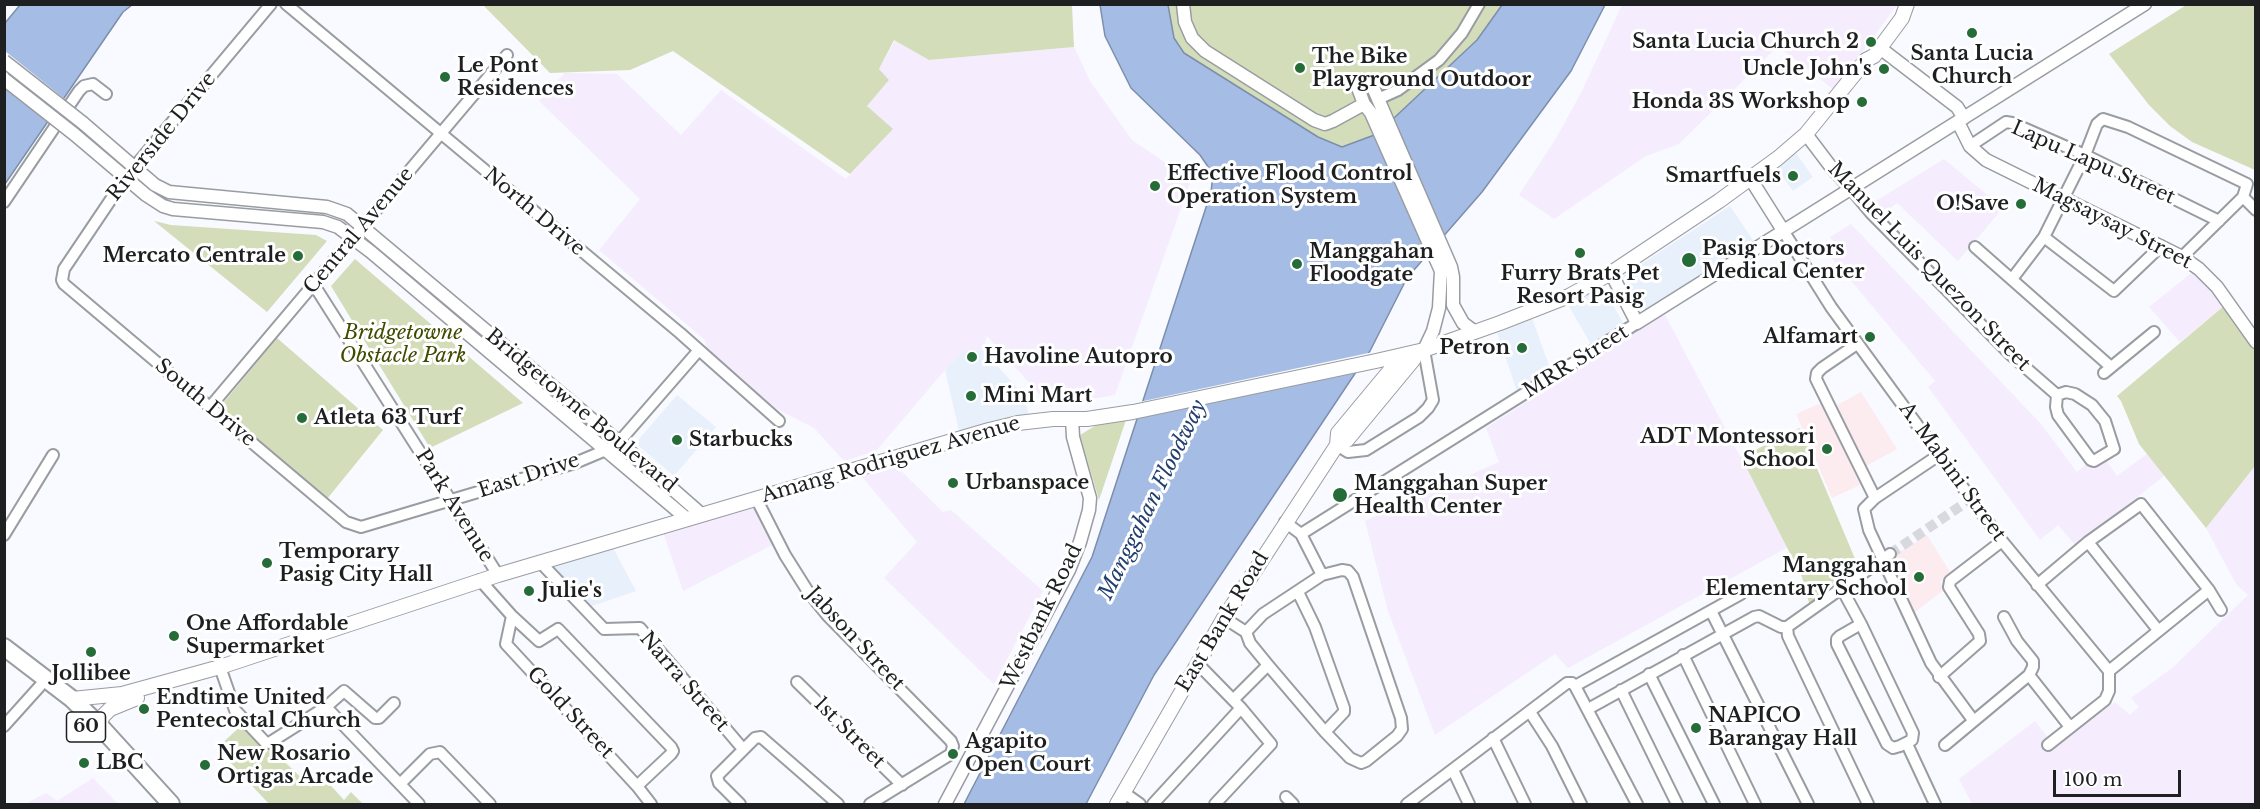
<!DOCTYPE html>
<style>
body{margin:0}
#map{position:relative;width:2260px;height:809px;overflow:hidden;background:#f8faff;font-family:"Libre Baskerville",serif}
canvas{display:block}
.frame{position:absolute;inset:0;border:6px solid #1e1f21;pointer-events:none}
.scale{position:absolute;left:2053px;top:770px;width:128px;height:27px;box-sizing:border-box;border:3px solid #1e1f21;border-top:0;padding-left:8px;font-size:18px;line-height:21px;white-space:nowrap;color:#1e1f21;-webkit-text-stroke:4px #fff;paint-order:stroke}
</style>
<div id="map">
<canvas width="2260" height="809"></canvas>
<div class="frame"></div>
<div class="scale">100 m</div>
</div>
<script>
const context = document.querySelector('canvas').getContext('2d');
context.lineJoin = 'round';
function fillPath(path, color) { context.fillStyle = color; context.fill(path, 'evenodd'); }
const toPath = rows => new Path2D(rows.map(r => 'M' + r).join(''));
function trace(path, color, width, dash) { context.strokeStyle = color; context.lineWidth = width; context.lineCap = dash ? 'butt' : 'round'; context.setLineDash(dash || []); context.stroke(path); }
function label(font, color, halo, rows, align = 'center') {
  context.font = font + ' "Libre Baskerville",serif'; context.lineWidth = 6; context.setLineDash([]); context.textBaseline = 'middle'; context.strokeStyle = halo; context.fillStyle = color; for (const [text, x, y, turn = 0] of rows) {
    context.save(); context.translate(x, y); context.rotate((+turn || 0) * Math.PI / 180); context.textAlign = isNaN(turn) ? turn : align; if (halo) context.strokeText(text, 0, 0); context.fillText(text, 0, 0); context.restore();
  }
}
fillPath(toPath([
 [1796,153,1813,177,1793,191,1776,167],
 [1730,206,1755,243,1647,315,1623,276],
 [1602,286,1626,328,1592,346,1567,303],
 [1532,318,1552,374,1518,394,1497,333],
 [983,350,1023,394,1029,416,960,435,945,370,964,351],
 [677,395,716,427,674,476,639,446,639,439],
 [612,546,636,591,589,607,550,568]
]), '#e8f0fb');
fillPath(toPath([
 [1622,5,1897,5,1834,90,1778,46,1679,144,1646,156,1554,219,1519,195,1555,140,1581,93],
 [895,40,929,60,1074,47,1090,81,1132,140,1191,180,1115,395,1050,406,987,336,983,350,964,351,945,370,876,451,844,461,814,428,773,407,707,349,705,340,599,250,640,199,539,101,565,73,617,74,681,135,721,90,846,179,892,129,867,106,889,80,879,69],
 [1944,159,2003,208,1958,261,1897,203,1880,216,1871,204],
 [1851,224,2041,424,2077,472,2088,463,2093,469,2106,460,2117,476,2147,454,2165,475,2076,546,2058,525,2040,540,1928,387,1935,381,1832,258,1841,251,1830,237],
 [2197,273,2224,306,2180,342,2149,307,2190,274],
 [1664,313,1788,547,1568,668,1555,654,1435,735,1388,611,1365,521,1499,462,1486,428],
 [895,465,943,512,951,510,1043,591,994,684,884,578,917,542,857,471],
 [2255,466,2255,804,1972,804,1959,779,2035,721,2053,744,2115,702,2130,715,2139,707,2131,698,2172,668,2248,595,2236,584,2206,528],
 [756,504,774,544,683,591,663,532],
 [93,778,118,804,25,804,46,793,57,801]
]), '#f5ecfd');
fillPath(toPath([
 [1861,392,1897,449,1864,467,1834,407],
 [1821,403,1860,485,1832,498,1796,414],
 [1927,535,1950,572,1940,582,1944,590,1912,614,1886,561]
]), '#fcebef');
fillPath(toPath([
 [2188,4,2255,5,2255,170,2192,142,2170,126,2149,105,2109,54],
 [483,5,1072,5,1074,47,929,60,894,40,879,69,889,80,867,106,893,129,850,174,673,51,630,70,550,73],
 [1168,5,1502,5,1477,40,1377,134,1342,147,1318,137,1184,53,1174,38],
 [154,221,171,225,316,235,327,241,267,312],
 [355,259,523,403,430,448,331,286],
 [2224,306,2255,350,2255,466,2206,528,2139,444,2121,401,2117,396],
 [277,338,383,430,327,499,220,407],
 [1126,420,1099,500,1080,435,1098,424],
 [1800,428,1861,573,1811,610,1802,577,1741,457],
 [244,723,311,787,323,777,344,800,351,792,363,804,269,804,217,748]
]), '#d4ddb9');
const water = toPath([
 [20,5,132,5,123,12,5,184,5,23,20,5],
 [1100,5,1168,5,1174,38,1184,53,1318,137,1342,147,1377,134,1477,40,1502,5,1605,5,1571,71,1482,192,1407,278,1370,351,1154,675,1086,804,964,804,1092,557,1211,192,1213,174,1200,155,1131,88,1105,36,1100,5]
]);
fillPath(water, '#a5bde5');
trace(water, '#7c8eaa', 1.5);
fillPath(toPath([
 [5,51,66,100,50,124,4,88],
 [1373,352,1361,370,1134,418,1139,402]
]), '#f8faff');
trace(toPath([
 [1890,554,1971,499]
]), '#d7d9de', 10, [10, 5]);
const minor = toPath([
 [271,4,126,177,64,269,62,280,64,284,346,522,361,527,575,463,606,450,619,442,699,350],
 [286,4,680,333,779,421],
 [1378,99,1398,90,1439,60,1462,33,1479,4],
 [1970,146,2006,122,2012,123,2085,155,2219,221],
 [1851,189,1871,213,2011,355,2057,395],
 [2243,197,2256,210],
 [4,202,79,91,84,86,93,84,106,94],
 [1784,232,1831,307,2002,541,2109,671,2109,691,2105,700,2048,745],
 [2044,237,2114,291,2161,246],
 [1975,247,2111,367],
 [2012,279,2044,237,2085,155,2097,124,2103,119,2128,127,2247,184,2243,197,2182,257],
 [314,285,498,575],
 [1857,344,1822,368,1817,373,1816,379,1875,498,1864,509,1869,530,1931,663,1973,720],
 [2104,373,2154,332],
 [2066,392,2075,394,2092,405,2105,421,2114,449,2094,461,2091,460,2058,415,2056,407,2057,395,2066,392],
 [210,407,507,55],
 [1337,445,1348,452,1366,450,1419,417,1428,408,1433,400,1424,350],
 [756,498,785,555,807,590,828,616,951,741,953,746,951,754],
 [1875,498,1939,455],
 [1285,522,1301,534,1322,575],
 [1301,534,1637,323],
 [4,535,53,455],
 [2088,542,2158,630],
 [540,562,604,629,640,628,743,749],
 [1342,570,1348,571,1353,577,1401,718,1402,729,1397,736,1366,761,1361,763,1350,758,1325,732,1268,665,1250,643,1246,632,1263,614,1322,575,1342,570],
 [480,580,512,616,539,641,558,629,671,747,673,751,671,754,637,786],
 [2037,585,2088,542,2141,504,2209,590,2221,610],
 [1842,589,1861,624,1913,733,1912,740,1900,746,1893,748,1887,744,1837,644,1837,639,1840,636,1861,624],
 [1298,592,1315,627,1344,708,1344,712,1325,732],
 [1711,611,1808,804],
 [512,616,506,644,637,786,651,804],
 [1224,618,1246,632],
 [1787,627,1788,636,1868,804],
 [1683,655,1755,804],
 [1197,663,1241,708,1271,744,1215,804],
 [220,667,235,710,265,742,269,743,326,707,344,691,375,718,379,718,394,703],
 [2109,671,2209,590],
 [1649,674,1714,804],
 [2029,675,2070,727],
 [1939,677,1980,641,1979,634,1949,587,1950,581,2002,541],
 [797,682,902,785],
 [1575,686,1741,594],
 [1621,690,1677,804],
 [1233,700,1268,665],
 [326,707,419,804],
 [1588,709,1754,617,1759,616,1781,627,1787,627,1890,554],
 [1530,712,1552,746,1581,804],
 [4,726,40,686],
 [1493,738,1525,804],
 [1907,744,1935,804],
 [1945,745,2029,675,2033,667,2033,661,2017,641,2004,617],
 [1453,770,1469,804],
 [400,784,430,754,440,752,490,804],
 [1123,792,1140,804],
 [1286,797,1293,804],
 [740,804,719,783,717,776,755,738,761,737,838,804],
 [870,804,951,754],
 [1153,804,1241,708],
 [1407,804,1567,683,1572,683,1575,686,1637,804]
]);
const tertiary = toPath([
 [1183,4,1185,22,1192,38,1205,51,1314,120,1325,124,1333,121,1364,104],
 [1880,48,1957,107,1964,118],
 [1958,122,1970,146,1986,160,2182,257,2199,269,2217,287,2256,342],
 [83,123,155,185,169,192,327,207,347,214,619,442,701,514],
 [74,134,146,195,163,206,173,209,323,222,338,227,371,252,686,518],
 [1806,134,1831,167,1851,189],
 [1750,178,1784,232],
 [1611,273,1637,323,2145,4],
 [1424,350,1433,331,1439,308,1441,271,1371,113,1364,104,1358,88,1362,80,1368,80,1372,85,1451,267,1453,277,1453,305,1463,323,1475,332],
 [945,804,1069,570,1080,542,1089,510,1090,498,1073,437,1072,419]
]);
const secondary = toPath([
 [1337,445,1347,440,1414,359,1415,352],
 [72,699,122,694,220,667,498,575,989,430,1018,423,1053,419,1087,419,1133,412,1376,361,1424,350,1500,323,1569,296,1611,273,1719,201,1778,158,1806,134,1866,60,1874,56,1902,18,1907,4],
 [99,725,103,716,110,709,137,698],
 [1117,804,1224,618,1337,445,1338,433,1397,362,1397,357]
]);
const primary = toPath([
 [4,647,72,699,99,725,171,804]
]);
trace(minor, '#999ca1', 14);
trace(tertiary, '#999ca1', 15);
trace(secondary, '#999ca1', 16);
trace(primary, '#999ca1', 20);
trace(minor, '#fff', 10);
trace(tertiary, '#fff', 12);
trace(secondary, '#fff', 14);
trace(primary, '#fff', 16);
const tertiaryBridge = toPath([
 [4,61,83,123],
 [4,79,74,134]
]);
trace(tertiaryBridge, '#999ca1', 15, []);
trace(tertiaryBridge, '#fff', 12);
for (const [x, y, r, color] of [
 [1972,33,6,"#266c38"],
 [1871,42,6,"#266c38"],
 [1300,68,6,"#266c38"],
 [1884,69,6,"#266c38"],
 [445,77,6,"#266c38"],
 [1862,102,6,"#266c38"],
 [1793,176,6,"#266c38"],
 [1155,186,6,"#266c38"],
 [2021,204,6,"#266c38"],
 [1580,253,6,"#266c38"],
 [298,256,6,"#266c38"],
 [1689,260,8,"#266c38"],
 [1297,264,6,"#266c38"],
 [1870,337,6,"#266c38"],
 [1522,348,6,"#266c38"],
 [972,357,6,"#266c38"],
 [971,396,6,"#266c38"],
 [302,418,6,"#266c38"],
 [677,440,6,"#266c38"],
 [1827,449,6,"#266c38"],
 [953,483,6,"#266c38"],
 [1340,495,8,"#266c38"],
 [267,563,6,"#266c38"],
 [1919,577,6,"#266c38"],
 [529,591,6,"#266c38"],
 [174,636,6,"#266c38"],
 [91,652,6,"#266c38"],
 [144,709,6,"#266c38"],
 [1696,728,6,"#266c38"],
 [953,754,6,"#266c38"],
 [84,763,6,"#266c38"],
 [205,765,6,"#266c38"]
]) { const dot = new Path2D(); dot.arc(x, y, r, 0, 2 * Math.PI); context.fillStyle = color; context.fill(dot); trace(dot, '#fff', 2); }
for (const [x, y, w] of [
 [86,727,39]
]) { const box = new Path2D(); box.roundRect(x - w / 2, y - 15, w, 30, 4.5); context.fillStyle = '#fff'; context.fill(box); trace(box, '#1e1f21', 1.5); }
label('bold 18px', '#1e1f21', null, [
 ["60",86,727]
]);
label('bold 20px', '#1e1f21', '#fff', [
 ["Santa Lucia Church 2",1859,42,"right"],
 ["Santa Lucia",1972,54,"center"],
 ["Church",1972,77,"center"],
 ["The Bike",1312,57],
 ["Playground Outdoor",1312,80],
 ["Le Pont",457,66],
 ["Residences",457,89],
 ["Uncle John's",1872,69,"right"],
 ["Honda 3S Workshop",1850,102,"right"],
 ["Effective Flood Control",1167,174],
 ["Operation System",1167,197],
 ["Smartfuels",1781,176,"right"],
 ["O!Save",2009,204,"right"],
 ["Pasig Doctors",1702,249],
 ["Medical Center",1702,272],
 ["Manggahan",1309,252],
 ["Floodgate",1309,275],
 ["Mercato Centrale",286,256,"right"],
 ["Furry Brats Pet",1580,274,"center"],
 ["Resort Pasig",1580,297,"center"],
 ["Alfamart",1858,337,"right"],
 ["Petron",1510,348,"right"],
 ["Havoline Autopro",984,357],
 ["Mini Mart",983,396],
 ["Atleta 63 Turf",314,418],
 ["ADT Montessori",1815,437,"right"],
 ["School",1815,460,"right"],
 ["Starbucks",689,440],
 ["Urbanspace",965,483],
 ["Manggahan Super",1354,484],
 ["Health Center",1354,507],
 ["Temporary",279,552],
 ["Pasig City Hall",279,575],
 ["Manggahan",1907,566,"right"],
 ["Elementary School",1907,589,"right"],
 ["Julie's",541,591],
 ["One Affordable",186,624],
 ["Supermarket",186,647],
 ["Jollibee",91,674,"center"],
 ["Endtime United",156,698],
 ["Pentecostal Church",156,721],
 ["NAPICO",1708,716],
 ["Barangay Hall",1708,739],
 ["Agapito",965,742],
 ["Open Court",965,765],
 ["New Rosario",217,754],
 ["Ortigas Arcade",217,777],
 ["LBC",96,763]
], 'left');
label('20px', '#1e1f21', '#fff', [
 ["Riverside Drive",162,137,-51],
 ["Lapu Lapu Street",2093,163,24],
 ["North Drive",534,212,40],
 ["Magsaysay Street",2112,224,27],
 ["Central Avenue",359,231,-50],
 ["Manuel Luis Quezon Street",1929,267,46],
 ["MRR Street",1576,362,-32],
 ["South Drive",205,403,40],
 ["Bridgetowne Boulevard",581,411,40],
 ["Amang Rodriguez Avenue",891,460,-16],
 ["A. Mabini Street",1952,472,54],
 ["East Drive",529,476,-18],
 ["Park Avenue",454,506,58],
 ["Westbank Road",1042,617,-64],
 ["East Bank Road",1223,622,-59],
 ["Jabson Street",855,639,47],
 ["Narra Street",684,682,49],
 ["Gold Street",570,713,47],
 ["1st Street",849,733,45]
]);
label('italic 20px', '#404b00', '#fff', [
 ["Bridgetowne",403,333],
 ["Obstacle Park",403,356]
]);
label('italic 21px', '#233f71', '#fff', [
 ["Manggahan Floodway",1153,500,-64]
]);
</script>
